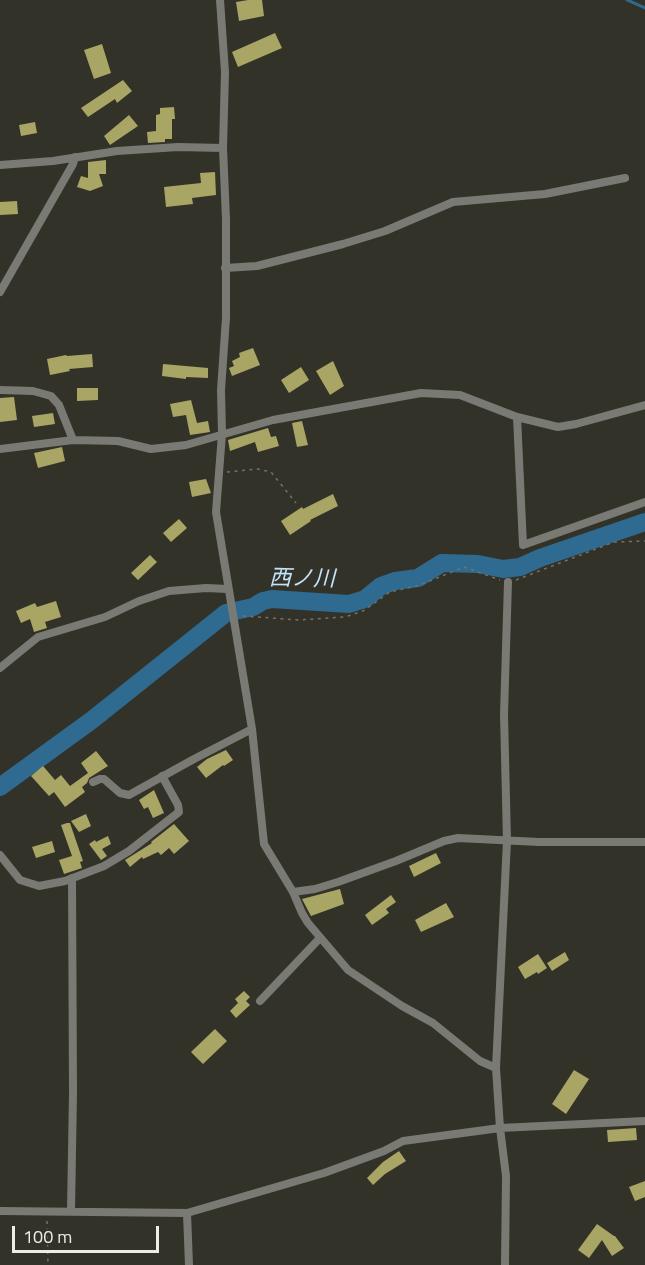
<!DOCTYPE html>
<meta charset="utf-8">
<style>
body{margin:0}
#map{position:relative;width:645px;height:1265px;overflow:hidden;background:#333229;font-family:"Titillium Web",sans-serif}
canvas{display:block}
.scale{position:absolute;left:12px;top:1226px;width:147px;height:27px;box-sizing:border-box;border:3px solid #edede7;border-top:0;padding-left:8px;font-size:18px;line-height:21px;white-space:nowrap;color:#edede7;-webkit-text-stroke:4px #333229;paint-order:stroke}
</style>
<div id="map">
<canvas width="645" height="1265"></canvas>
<div class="scale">100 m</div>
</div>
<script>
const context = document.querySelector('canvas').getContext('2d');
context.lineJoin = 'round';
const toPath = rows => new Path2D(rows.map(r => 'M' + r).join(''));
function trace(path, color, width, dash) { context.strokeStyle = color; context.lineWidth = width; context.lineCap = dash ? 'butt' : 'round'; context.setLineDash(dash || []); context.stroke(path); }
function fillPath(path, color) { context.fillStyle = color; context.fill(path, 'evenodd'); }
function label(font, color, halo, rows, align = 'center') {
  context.font = font + ' "Titillium Web","Noto Sans JP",sans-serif'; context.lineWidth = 6; context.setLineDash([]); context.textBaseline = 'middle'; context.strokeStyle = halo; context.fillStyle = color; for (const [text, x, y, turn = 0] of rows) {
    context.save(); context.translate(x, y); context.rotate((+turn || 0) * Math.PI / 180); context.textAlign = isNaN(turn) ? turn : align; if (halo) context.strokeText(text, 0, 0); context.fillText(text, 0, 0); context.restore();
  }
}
trace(toPath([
 [627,0,645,8]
]), '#2f6b90', 3);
trace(toPath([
 [0,787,92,720,226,613,253,607,263,601,272,599,349,604,365,599,381,586,395,581,418,578,442,563,478,564,503,569,520,567,540,558,645,522]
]), '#2f6b90', 18);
fillPath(toPath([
 [248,0,262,0,264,16,239,21,236,2],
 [275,33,282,48,238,67,232,52],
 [102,44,111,73,94,79,84,50],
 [123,80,132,91,117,103,115,99,88,117,81,108],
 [174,107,175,119,172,119,172,139,165,139,165,142,148,143,147,132,156,131,156,115,160,114,160,108],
 [129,115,138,126,110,145,104,136],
 [35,122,37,133,21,136,19,125],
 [106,160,106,174,99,174,103,186,90,191,77,187,81,176,88,178,88,162],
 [215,172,216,195,192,198,193,204,166,207,164,187,201,183,200,173],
 [17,201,18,214,0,215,0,202],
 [253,348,260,365,232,376,229,368,234,366,232,361,240,357,239,353],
 [92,354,93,367,69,369,70,371,50,375,47,359,66,355,67,356],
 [333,361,344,386,330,395,316,371],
 [163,364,208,368,208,378,186,377,186,379,162,376],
 [301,367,309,380,289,393,281,380],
 [77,388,98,388,98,400,77,401],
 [14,397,17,420,0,422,0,398],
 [191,400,197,423,208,421,210,432,190,435,186,415,173,417,170,404],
 [53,413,55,424,34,427,32,416],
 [302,421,308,445,297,447,292,423],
 [268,428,271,437,276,436,279,446,258,452,255,442,230,451,228,440],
 [62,447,65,461,38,468,34,453],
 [206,479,211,493,192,497,189,482],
 [333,494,338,506,310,520,311,521,290,535,281,521,302,507,303,509],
 [179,519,187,528,171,542,163,533],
 [150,555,157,562,138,580,131,573],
 [56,601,61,617,45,622,47,628,34,632,30,619,21,623,16,611,35,603,37,607],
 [226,750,233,760,224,766,223,765,206,778,197,767,207,759],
 [96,751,108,766,89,778,87,783,82,787,85,792,65,807,54,792,49,796,31,776,43,766,55,780,61,775,70,786,88,773,81,763],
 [154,790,164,813,153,818,148,807,144,809,139,800],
 [86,814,91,826,79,832,71,821],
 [67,823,70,823,83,861,80,862,82,868,64,874,59,860,72,856,61,825],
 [174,824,189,841,174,854,169,848,161,855,158,852,143,859,142,857,130,867,125,860,152,843,151,842],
 [108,836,111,844,102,849,107,856,101,860,89,844,95,840,96,842],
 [52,841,55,852,36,858,32,847],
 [436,853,441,863,414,877,409,866],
 [340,889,344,904,311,916,302,899],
 [391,895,396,902,386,909,389,913,372,925,365,915],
 [446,903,454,917,421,932,415,920],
 [565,952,569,960,552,971,547,963],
 [538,954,547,968,538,974,537,972,525,979,518,967],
 [244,991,250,997,246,1001,250,1005,236,1018,230,1011,238,1003,235,999],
 [215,1029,227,1041,203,1064,191,1052],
 [574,1070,589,1079,566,1114,552,1104],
 [636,1128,637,1140,608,1142,607,1130],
 [399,1151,406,1161,385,1174,373,1185,367,1178,383,1162],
 [645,1181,645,1197,635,1201,629,1187],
 [597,1224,614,1236,615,1236,624,1248,612,1256,602,1240,589,1258,578,1250]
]), '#a9a565');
trace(toPath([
 [227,472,258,469,271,472,296,503],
 [516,580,614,542,645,541],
 [243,616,299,620,345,617,363,611,390,592,420,585,464,567,500,580],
 [47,1221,48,1265]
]), '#73726a', 1.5, [3, 4.5]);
trace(toPath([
 [220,0,225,72,223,148,226,219,226,318,221,390,222,434,216,512,252,729,264,844,293,892,302,913,308,923,348,970,402,1006,433,1023,480,1061,496,1068],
 [0,165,53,161,117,151,178,147,223,148],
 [225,268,257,266,343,244,385,231,453,202,545,194,625,178],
 [0,292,73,164,75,157],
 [0,390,33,391,51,396,59,405,73,440],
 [517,417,523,545,645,502],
 [0,449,73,440,118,441,151,449,186,445,273,420,421,393,460,395,517,417,558,427,576,424,645,405],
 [0,668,38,637,105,617,139,601,169,591,206,588,228,589],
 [93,782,100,779,104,779,120,793,129,795,194,759,252,729],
 [0,855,20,880,39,886,65,881,104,866,129,851,179,812,178,805,162,776],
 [293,892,315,889,338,882,396,861,444,841,458,838,539,842,645,842],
 [260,1001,320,938],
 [0,1211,187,1213,324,1173,384,1151,403,1141,500,1128,645,1121],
 [71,1211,73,1092,72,878],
 [187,1213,189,1265],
 [505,1265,506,1176,500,1128,496,1068,507,841,504,714,508,582]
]), '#7a7a75', 8);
label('italic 22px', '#c2e3f9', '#333229', [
 ["西ノ川",302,580,1]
]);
</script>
